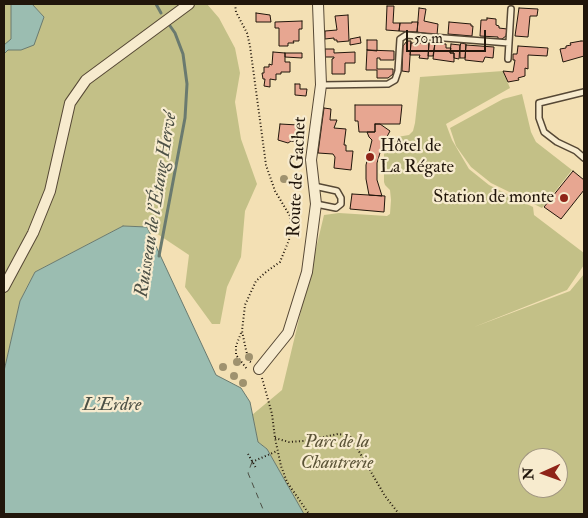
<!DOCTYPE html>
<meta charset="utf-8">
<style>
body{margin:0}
#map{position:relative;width:588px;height:518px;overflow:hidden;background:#f3e0b4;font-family:"IM FELL Double Pica",serif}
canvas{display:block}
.frame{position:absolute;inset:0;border:5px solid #21160b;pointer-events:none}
.north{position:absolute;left:518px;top:448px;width:50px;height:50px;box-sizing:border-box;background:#f7ebce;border:1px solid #a19680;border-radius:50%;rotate:268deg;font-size:14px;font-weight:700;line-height:20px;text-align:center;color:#21160b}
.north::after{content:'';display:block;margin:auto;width:18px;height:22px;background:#8f2418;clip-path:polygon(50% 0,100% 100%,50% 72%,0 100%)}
.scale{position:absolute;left:406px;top:30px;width:80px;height:22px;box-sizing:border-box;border:2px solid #21160b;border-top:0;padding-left:6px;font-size:15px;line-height:18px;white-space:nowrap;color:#21160b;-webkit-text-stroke:4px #f7ebce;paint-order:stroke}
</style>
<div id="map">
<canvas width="588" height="518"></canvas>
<div class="frame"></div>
<div class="north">N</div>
<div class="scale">50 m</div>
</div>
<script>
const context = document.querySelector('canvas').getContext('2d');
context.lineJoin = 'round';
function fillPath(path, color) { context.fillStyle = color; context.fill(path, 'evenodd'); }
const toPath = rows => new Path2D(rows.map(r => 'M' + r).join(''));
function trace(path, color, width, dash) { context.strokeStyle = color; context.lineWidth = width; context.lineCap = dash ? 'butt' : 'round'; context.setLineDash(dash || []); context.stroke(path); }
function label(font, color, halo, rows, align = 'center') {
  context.font = font + ' "IM FELL Double Pica",serif'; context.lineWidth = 4.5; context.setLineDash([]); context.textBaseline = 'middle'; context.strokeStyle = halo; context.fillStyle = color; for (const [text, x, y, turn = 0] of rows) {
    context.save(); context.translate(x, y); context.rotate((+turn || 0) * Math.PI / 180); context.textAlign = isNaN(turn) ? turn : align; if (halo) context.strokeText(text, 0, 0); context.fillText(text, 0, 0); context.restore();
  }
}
fillPath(toPath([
 [4,4,11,4,11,40,4,45],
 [32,4,207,4,219,18,235,48,240,73,235,102,241,139,257,184,245,211,241,257,227,287,220,324,212,324,185,287,189,255,147,227,123,226,35,272,20,301,4,371,4,54,8,50,21,50,44,17],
 [503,71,510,88,446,124,452,140,469,169,489,185,533,207,534,215,584,253,584,265,567,290,474,327,570,291,584,274,584,514,304,514,267,449,258,442,252,415,282,390,324,215,339,213,387,216,390,214,391,200,390,190,385,185,384,182,384,154,390,145,391,138,409,135,413,131,415,123,420,77],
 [528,458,558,458,558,488,528,488],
 [522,94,531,132,536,142,572,170,542,208,491,183,471,167,456,146,450,128,503,99]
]), '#c3c087');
const water = toPath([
 [11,4,32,4,44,17,34,45,21,50,8,50,4,54,4,45,11,39,11,4],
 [123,226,147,227,216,375,241,388,250,402,258,442,267,449,304,514,4,514,4,371,20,301,35,272,123,226]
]);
fillPath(water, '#9bbdb1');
trace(water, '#6a7a6f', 1);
trace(toPath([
 [156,4,161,13],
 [159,256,185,118,187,84,183,54,175,33,168,23]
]), '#6a7a6f', 3);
trace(toPath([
 [252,462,248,473,265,514]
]), '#4c5045', 1, [6, 5]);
const building = toPath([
 [387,6,394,6,393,23,400,23,399,31,386,30,387,6],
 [419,8,426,9,424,21,438,24,437,35,417,32,419,8],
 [519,8,538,9,537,16,530,16,528,37,515,36,519,8],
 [256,13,270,15,271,22,256,22,256,13],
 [348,15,349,41,337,42,337,40,334,40,334,38,325,39,325,31,337,30,335,16,348,15],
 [487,18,496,19,496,25,499,26,499,28,507,29,506,36,502,39,498,39,498,37,480,36,481,20,487,20,487,18],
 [302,21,302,29,299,29,299,41,293,41,294,43,288,43,288,46,279,46,279,28,275,28,275,22,302,21],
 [412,22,418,22,417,32,399,31,400,23,412,23,412,22],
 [449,22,471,24,471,26,473,26,472,36,448,34,449,22],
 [360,37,361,43,350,45,350,39,360,37],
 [367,40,377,40,377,51,367,50,367,40],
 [407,41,411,41,409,72,402,71,403,46,407,41],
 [581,41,584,41,584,56,563,62,560,49,566,48,566,46,571,45,570,43,581,41],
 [411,43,429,43,428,59,419,58,420,55,410,55,411,43],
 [429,43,435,43,433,56,428,56,429,43],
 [435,43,446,44,446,48,451,48,450,53,454,53,454,62,433,59,435,43],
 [461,43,466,44,465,58,460,58,460,46,461,43],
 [451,44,460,45,459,59,454,58,454,53,450,53,451,44],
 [466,45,494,47,493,58,485,57,483,62,465,60,466,45],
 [518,46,548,48,547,56,528,55,528,69,525,68,525,76,518,78,519,80,508,82,503,71,513,72,515,60,513,60,513,54,517,54,518,46],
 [325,49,334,49,334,53,355,52,355,63,345,63,345,74,332,74,332,59,334,58,334,57,325,57,325,49],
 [367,50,394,51,394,60,380,60,380,58,377,58,377,69,393,69,393,74,388,78,377,78,377,70,366,70,367,50],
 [273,52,285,53,285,62,290,62,290,72,281,72,281,74,276,74,276,80,270,79,270,87,264,86,265,79,263,79,262,73,264,73,264,67,269,67,269,64,272,65,273,52],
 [285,53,302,53,302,58,285,57,285,53],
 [295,84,300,84,300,89,307,89,306,96,295,95,295,84],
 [355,105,402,105,400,124,375,124,375,132,359,132,358,121,355,121,355,105],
 [324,108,331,109,330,120,337,120,334,128,346,129,344,145,346,145,346,151,353,151,351,170,334,168,335,157,333,154,318,153,324,108],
 [280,124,298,125,297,142,291,141,288,143,278,140,280,124],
 [375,124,380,124,390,131,382,146,377,163,377,180,382,196,369,195,366,179,366,165,372,140,369,137,367,132,375,132,375,124],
 [573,171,584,180,584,190,561,219,544,207,573,171],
 [352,194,385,196,384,212,350,209,352,194]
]);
fillPath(building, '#e7a691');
trace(building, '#21160b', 1);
const service = toPath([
 [508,59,511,9],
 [321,85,388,84,395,80,398,71,400,39,406,35,509,43],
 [584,92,539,103,539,118,544,132,557,142,576,151,584,158],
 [314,186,337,191,341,198,341,204,336,208,316,204]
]);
const minor = toPath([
 [4,287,33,233,50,191,70,103,86,80,189,4],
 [259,369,288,333,307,272,316,204,311,160,321,85,318,4]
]);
trace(service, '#564835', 8);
trace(minor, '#564835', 12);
trace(toPath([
 [235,4,236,12,247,33,250,46,266,165,275,191,290,216,291,225,289,240,280,262,266,272,256,281,245,305,242,331,246,350,249,361,252,363],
 [241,333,236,346,236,355,247,369],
 [262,378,272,414,275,438,281,466,287,482,309,514],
 [275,438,289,442,304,441,338,434,350,436,385,496,399,514],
 [248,454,256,468],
 [252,462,277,451]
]), '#21160b', 2, [1, 2.5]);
trace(service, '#f7ebce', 5);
trace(minor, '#f7ebce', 10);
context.fillStyle = '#9f926f';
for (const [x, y] of [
 [284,179],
 [249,357],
 [237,362],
 [223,367],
 [234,376],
 [243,383]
]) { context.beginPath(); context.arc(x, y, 4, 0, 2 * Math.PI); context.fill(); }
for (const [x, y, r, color] of [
 [370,157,5,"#8f2418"],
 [564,198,5,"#8f2418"]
]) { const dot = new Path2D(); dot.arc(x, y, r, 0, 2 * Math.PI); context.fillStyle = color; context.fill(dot); trace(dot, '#f7ebce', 2); }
label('18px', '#21160b', '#f7ebce', [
 ["Hôtel de",380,147],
 ["La Régate",380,168],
 ["Station de monte",554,198,"right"]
], 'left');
label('18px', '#21160b', '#f7ebce', [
 ["Route de Gachet",298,177,-87]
]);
label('italic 18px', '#5a5236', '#f7ebce', [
 ["Parc de la",337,443],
 ["Chantrerie",337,464]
]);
label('italic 19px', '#4c5045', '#f7ebce', [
 ["Ruisseau de l'Étang Hervé",157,205,-81],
 ["L'Erdre",112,406]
]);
</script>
